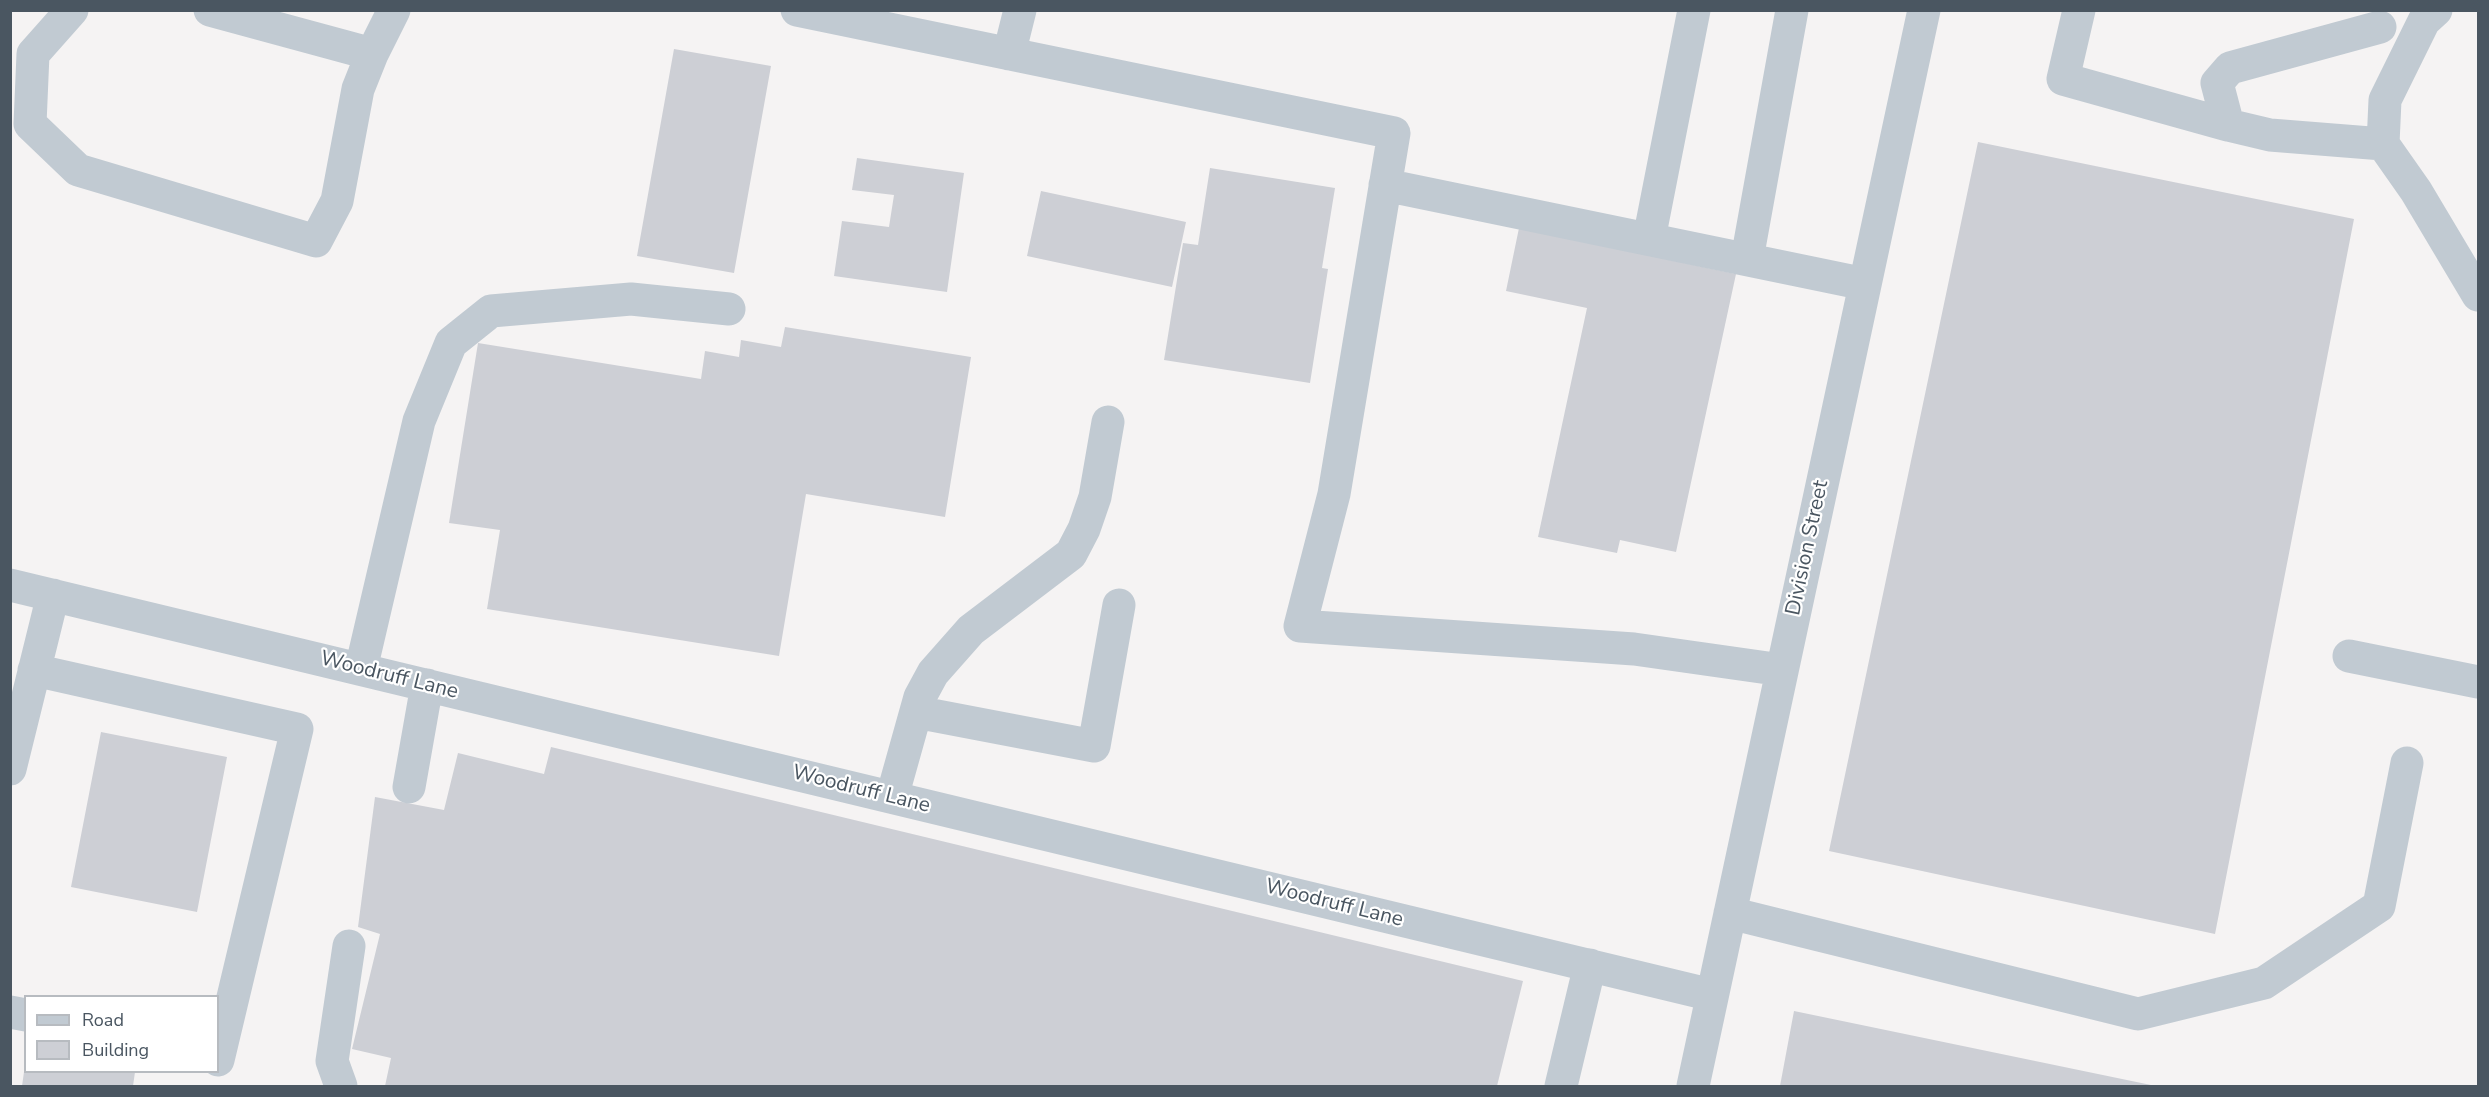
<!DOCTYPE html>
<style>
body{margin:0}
#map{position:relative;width:2489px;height:1097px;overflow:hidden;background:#f5f3f3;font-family:"Nunito Sans",sans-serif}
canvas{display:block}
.frame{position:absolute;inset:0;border:12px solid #4a5661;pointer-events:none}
.legend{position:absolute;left:24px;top:995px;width:195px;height:78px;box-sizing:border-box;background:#fff;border:2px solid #b7bbc0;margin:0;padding:8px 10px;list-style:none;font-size:18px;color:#4a5661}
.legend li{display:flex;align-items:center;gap:12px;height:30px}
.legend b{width:30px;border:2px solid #b7bbc0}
</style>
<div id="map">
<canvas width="2489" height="1097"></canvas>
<div class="frame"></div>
<ul class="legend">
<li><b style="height:8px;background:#c1cad2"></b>Road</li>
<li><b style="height:16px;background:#cdcfd5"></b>Building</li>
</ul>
</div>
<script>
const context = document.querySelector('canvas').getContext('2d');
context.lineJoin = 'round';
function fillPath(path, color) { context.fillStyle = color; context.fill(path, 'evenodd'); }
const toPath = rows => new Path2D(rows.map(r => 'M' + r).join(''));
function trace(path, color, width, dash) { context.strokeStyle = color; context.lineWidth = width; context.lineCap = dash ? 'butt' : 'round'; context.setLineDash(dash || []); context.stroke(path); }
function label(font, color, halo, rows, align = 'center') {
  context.font = font + ' "Nunito Sans",sans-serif'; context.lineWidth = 4.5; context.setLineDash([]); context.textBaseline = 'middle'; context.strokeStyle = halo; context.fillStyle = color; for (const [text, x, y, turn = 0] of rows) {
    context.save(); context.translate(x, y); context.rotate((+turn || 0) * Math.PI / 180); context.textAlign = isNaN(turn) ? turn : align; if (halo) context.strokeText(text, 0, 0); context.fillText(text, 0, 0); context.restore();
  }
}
fillPath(toPath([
 [674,49,771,66,734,273,637,256],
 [1978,142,2354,219,2215,934,1829,851],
 [857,158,964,173,947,292,834,276,842,221,889,227,894,195,852,190],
 [1210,168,1335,188,1322,268,1328,269,1310,383,1164,360,1183,243,1198,245],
 [1041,191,1186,222,1172,287,1027,256],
 [1519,228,1736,274,1676,552,1620,540,1617,553,1538,537,1587,308,1506,291],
 [785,327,971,357,945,517,806,494,779,656,487,609,500,530,449,523,478,343,701,379,705,351,739,357,741,340,781,347],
 [101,732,227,757,197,912,71,887],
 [551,747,1523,981,1497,1086,385,1086,391,1058,352,1049,380,934,358,927,375,797,444,810,458,753,544,774],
 [1794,1011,2151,1085,2150,1086,1780,1086],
 [24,1072,135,1072,133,1086,22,1086]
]), '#cdcfd5');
trace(toPath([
 [72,10,33,54,30,124,78,170,316,241,337,201,358,89,372,54,394,10],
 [210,10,372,54],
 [797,10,1394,133,1334,494,1300,626,1634,649,1782,670],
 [2079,10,2063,79,2228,125],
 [2436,10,2424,21,2385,100,2383,144,2416,191,2478,295],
 [2380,27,2230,68,2217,83,2228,125,2270,135,2383,144],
 [1009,54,1020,10],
 [1385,185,1865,284],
 [1649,239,1694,10],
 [1747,259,1792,10],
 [10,585,1712,995],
 [2349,656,2478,682],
 [361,669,419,421,451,343,491,311,631,299,729,309],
 [34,670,297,729,218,1060],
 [916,712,1094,746,1119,605],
 [10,769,53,595],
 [409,787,427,685],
 [892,797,920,697,933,673,971,630,1071,554,1084,529,1095,497,1108,422],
 [1730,913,2138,1014,2264,983,2379,906,2407,763],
 [10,1012,26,1015],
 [341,1086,332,1061,349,946],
 [1561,1086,1590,965],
 [1693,1086,1924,10]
]), '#c1cad2', 33);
label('21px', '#4a5661', '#fff', [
 ["Division Street",1808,548,-78],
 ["Woodruff Lane",389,676,14],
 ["Woodruff Lane",861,790,14],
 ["Woodruff Lane",1334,904,14]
]);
</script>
